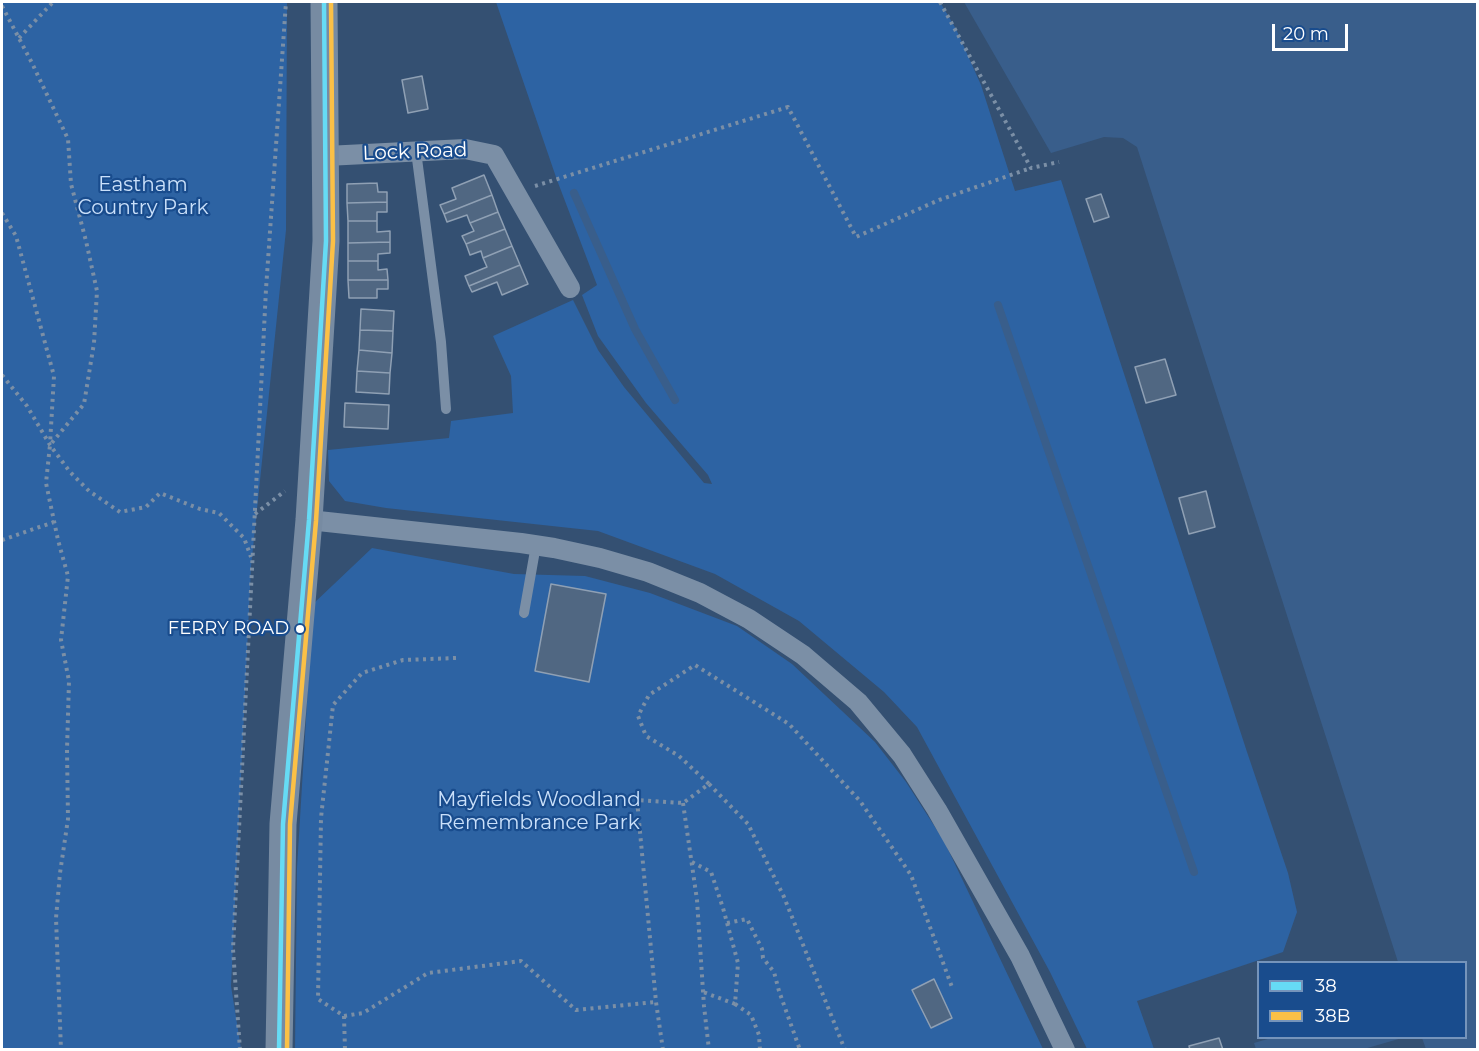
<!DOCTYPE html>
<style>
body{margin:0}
#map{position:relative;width:1479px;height:1051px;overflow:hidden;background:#345072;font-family:Montserrat,sans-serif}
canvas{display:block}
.frame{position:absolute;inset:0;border:3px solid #fff;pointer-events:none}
.legend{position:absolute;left:1257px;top:961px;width:210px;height:78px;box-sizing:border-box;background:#194c8d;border:2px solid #7594bb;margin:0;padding:8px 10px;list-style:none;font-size:18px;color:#fff}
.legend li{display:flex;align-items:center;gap:12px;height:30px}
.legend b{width:30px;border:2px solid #7594bb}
.scale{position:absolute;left:1272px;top:24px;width:76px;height:27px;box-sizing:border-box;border:3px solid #fff;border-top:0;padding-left:8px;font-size:18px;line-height:21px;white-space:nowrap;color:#fff;-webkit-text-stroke:4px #194c8d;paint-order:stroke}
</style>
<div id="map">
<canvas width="1479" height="1051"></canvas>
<div class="frame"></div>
<ul class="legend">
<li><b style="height:8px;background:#66dbf5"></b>38</li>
<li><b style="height:8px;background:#fbc046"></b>38B</li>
</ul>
<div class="scale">20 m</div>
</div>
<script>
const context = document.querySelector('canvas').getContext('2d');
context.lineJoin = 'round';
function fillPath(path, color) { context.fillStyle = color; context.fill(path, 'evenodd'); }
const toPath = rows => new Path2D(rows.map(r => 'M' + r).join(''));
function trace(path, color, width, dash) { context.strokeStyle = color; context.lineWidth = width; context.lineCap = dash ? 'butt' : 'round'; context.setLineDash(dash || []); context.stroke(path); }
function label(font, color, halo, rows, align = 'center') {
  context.font = font + ' Montserrat,sans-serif'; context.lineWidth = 4.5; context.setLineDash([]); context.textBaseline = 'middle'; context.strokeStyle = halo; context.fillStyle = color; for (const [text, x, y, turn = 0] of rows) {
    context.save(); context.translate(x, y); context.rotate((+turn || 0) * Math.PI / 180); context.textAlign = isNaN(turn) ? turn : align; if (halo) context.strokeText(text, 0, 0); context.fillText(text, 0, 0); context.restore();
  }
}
fillPath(toPath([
 [2,2,287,2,286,230,251,567,231,986,241,1049,2,1049],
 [496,2,940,2,956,29,981,85,1015,191,1061,180,1247,752,1288,873,1297,912,1283,952,1137,1001,1154,1049,1087,1049,1050,972,917,727,884,692,799,621,715,574,598,531,386,508,345,501,329,481,328,450,449,438,451,421,513,413,511,376,493,336,573,300,598,350,624,387,704,483,712,484,708,475,646,403,598,336,582,295,597,285,557,180],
 [372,548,514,574,585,576,650,593,737,626,792,664,875,742,906,782,944,841,1043,1049,295,1050,297,868,313,604]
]), '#2d63a3');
fillPath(toPath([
 [964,2,1477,2,1477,1049,1426,1049,1422,1038,1466,1038,1466,962,1398,962,1137,147,1123,138,1104,137,1051,153],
 [1271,1038,1402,1038,1364,1049,1256,1049,1254,1043]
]), '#395e8b');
trace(toPath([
 [574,193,635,329,675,400],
 [998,305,1194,872]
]), '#395e8b', 8);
const building = toPath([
 [422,76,428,109,408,113,402,80,422,76],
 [484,175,492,195,444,214,440,205,456,199,452,188,484,175],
 [377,183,378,192,387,192,387,202,347,203,347,184,377,183],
 [1101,194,1109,217,1094,222,1086,199,1101,194],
 [492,195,498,212,470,223,467,215,447,222,444,214,492,195],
 [387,202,387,212,377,212,377,221,348,221,347,203,387,202],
 [498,212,505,229,466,244,462,236,474,231,470,223,498,212],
 [348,221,377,221,377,232,390,231,390,242,348,243,348,221],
 [505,229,512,246,483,258,481,251,470,255,466,244,505,229],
 [390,242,390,253,378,254,378,261,348,261,348,243,390,242],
 [512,246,520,265,469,286,465,276,487,267,483,258,512,246],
 [348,261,378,261,378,270,387,269,388,280,348,280,348,261],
 [520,265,528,284,502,295,497,282,472,292,469,286,520,265],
 [348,280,388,280,388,289,377,289,377,298,349,298,348,280],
 [361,309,394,311,393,331,360,330,361,309],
 [360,330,393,331,392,353,359,350,360,330],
 [359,350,392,353,390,373,357,371,359,350],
 [1165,359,1176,395,1146,403,1135,367,1165,359],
 [357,371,390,373,389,394,356,392,357,371],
 [345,403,389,405,388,429,344,427,345,403],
 [1206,491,1215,527,1189,534,1179,498,1206,491],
 [551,584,606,594,589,682,535,671,551,584],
 [934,979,952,1018,931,1028,912,990,934,979],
 [1219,1038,1223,1050,1190,1050,1189,1046,1219,1038]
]);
fillPath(building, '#506782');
trace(building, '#8fa0b4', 1.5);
trace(toPath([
 [940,2,1031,168,1059,162],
 [2,6,32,63,68,139,71,184,86,241,97,291,94,343,84,404,50,445,46,483,58,540,68,576,61,640,69,681,67,750,68,819,60,873,56,918,61,1050],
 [19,38,53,2],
 [535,186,788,107,856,237,939,200,1031,168],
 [2,213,16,236,54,376,50,444],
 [2,375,27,406,50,445,70,472,89,491,120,512,146,507,160,493,200,509,219,513,244,538,251,557],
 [255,514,285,491],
 [2,540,54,522],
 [456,658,403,660,362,673,333,705,321,818,318,999,344,1016,363,1013,428,973,521,961,576,1010,656,1002],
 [709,784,748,824,784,897,845,1050],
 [683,803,697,900,704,1006,709,1050],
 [692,862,711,872,723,908,738,963,735,1004,703,992],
 [727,923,747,919,762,949,763,958,774,972,779,991,800,1050],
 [735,1004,751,1015,759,1035,760,1050],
 [344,1016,345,1050],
 [240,1050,233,949,266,289,286,2],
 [663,1050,656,1002,637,800,683,803,709,784,679,756,646,736,638,716,649,695,695,665,789,724,860,801,911,875,953,990]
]), '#7b8fa6', 4, [3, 4.5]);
trace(toPath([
 [416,151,441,342,446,409],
 [524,613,536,545]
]), '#7b8fa6', 10);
trace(toPath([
 [326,156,465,149,494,155,570,288],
 [309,520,521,543,554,548,600,558,648,572,700,593,749,619,803,655,858,702,902,755,937,810,1020,956,1065,1050]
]), '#7b8fa6', 20);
trace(toPath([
 [279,1050,283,824,309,520,326,241,324,2]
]), '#778ba2', 27);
trace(toPath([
 [279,1050,283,824,309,520,326,241,324,2]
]), '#66dbf5', 4.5);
trace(toPath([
 [287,1050,290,824,316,521,333,241,331,2]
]), '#fbc046', 4.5);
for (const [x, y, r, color] of [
 [300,629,5,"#fff"]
]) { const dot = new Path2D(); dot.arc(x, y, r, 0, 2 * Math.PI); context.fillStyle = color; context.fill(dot); trace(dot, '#194c8d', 2); }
label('18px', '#fff', '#194c8d', [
 ["FERRY ROAD",289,629]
], 'right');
label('20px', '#fff', '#194c8d', [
 ["Lock Road",415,152,-2]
]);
label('20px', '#cae0fa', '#194c8d', [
 ["Eastham",143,185],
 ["Country Park",143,208],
 ["Mayfields Woodland",539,800],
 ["Remembrance Park",539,823]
]);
</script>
